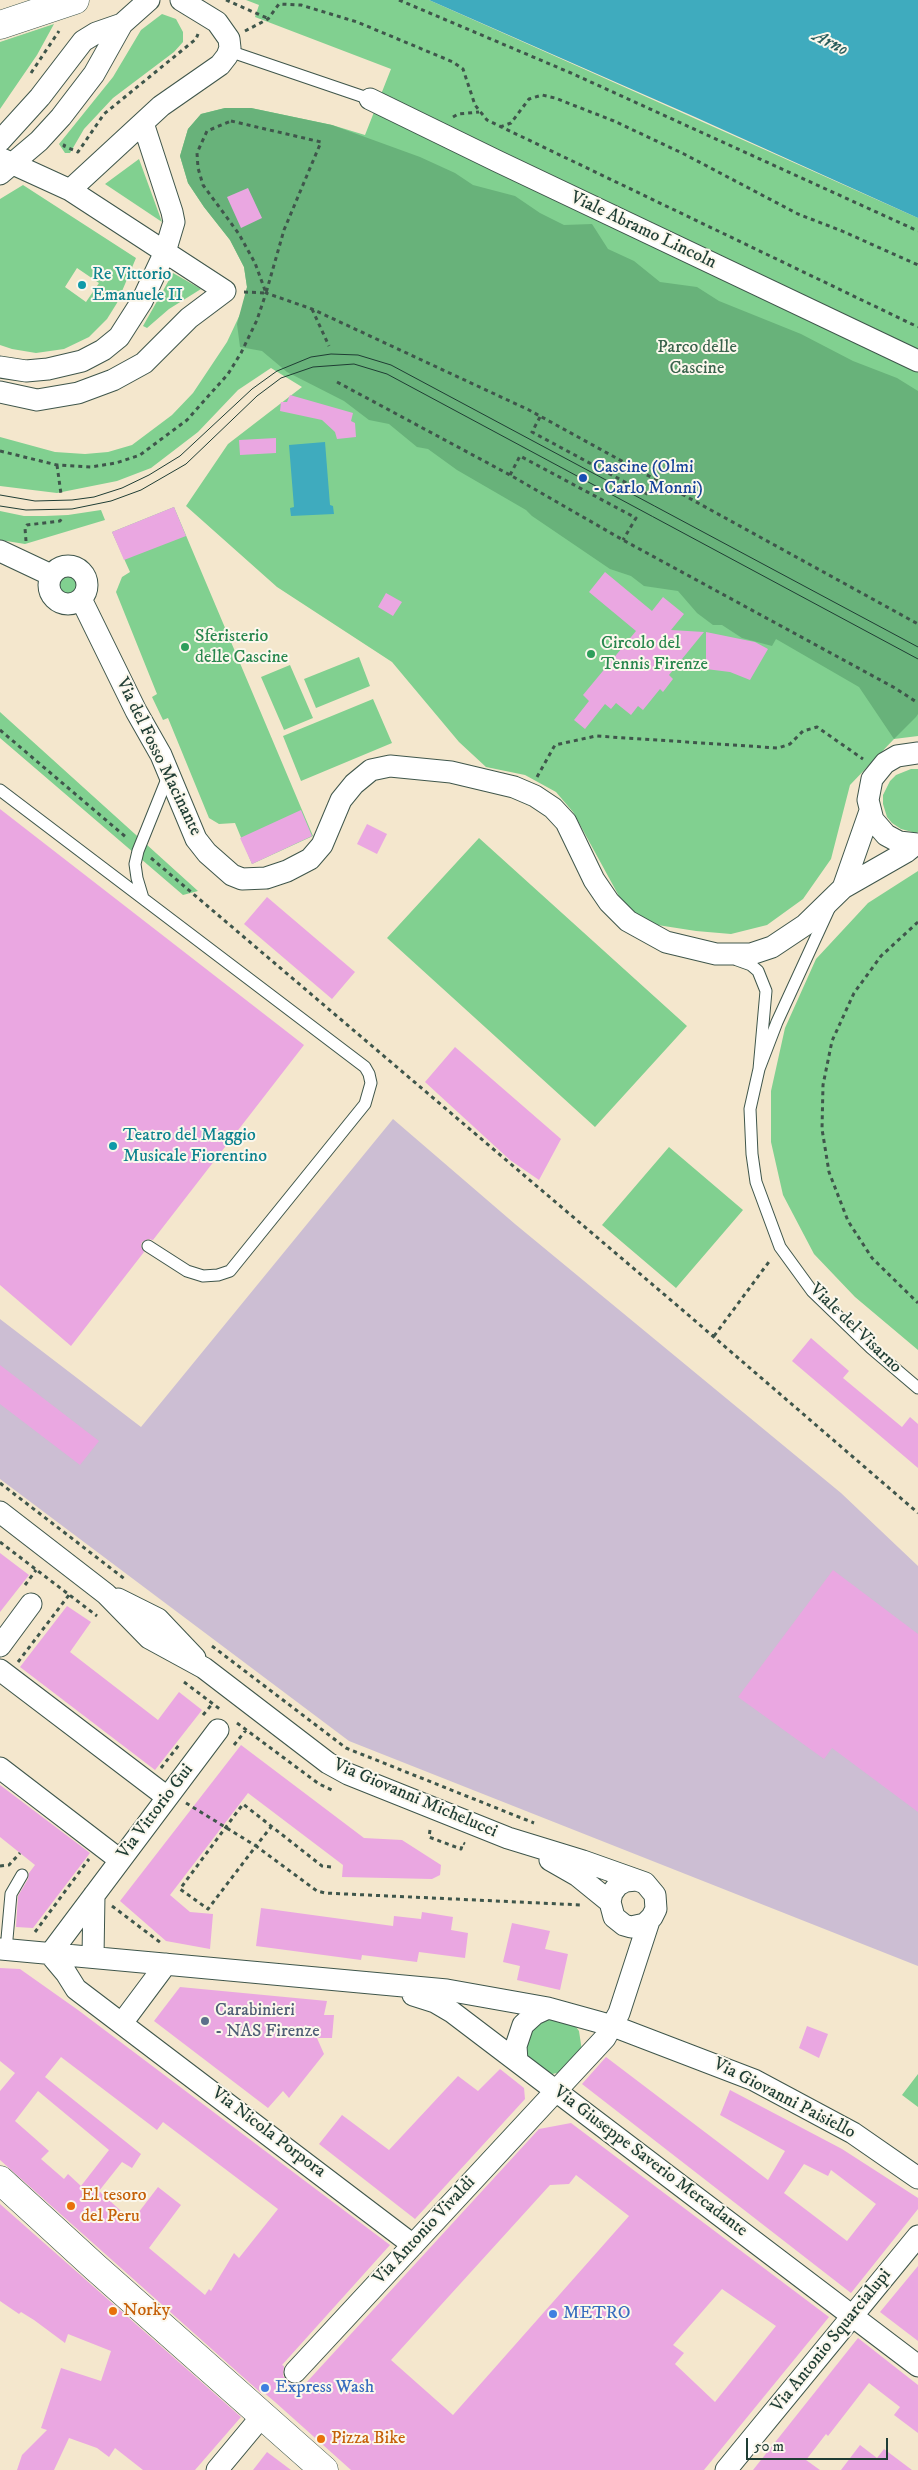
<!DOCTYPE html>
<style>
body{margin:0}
#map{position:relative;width:918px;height:2470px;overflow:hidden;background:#f4e7cd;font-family:"IM FELL DW Pica",serif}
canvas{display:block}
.scale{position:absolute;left:746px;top:2438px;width:142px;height:22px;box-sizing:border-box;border:2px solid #1f3d34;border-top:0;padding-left:6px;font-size:15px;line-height:18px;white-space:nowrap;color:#1f3d34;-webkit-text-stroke:4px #fbf7ec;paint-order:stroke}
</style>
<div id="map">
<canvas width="918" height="2470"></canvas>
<div class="scale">50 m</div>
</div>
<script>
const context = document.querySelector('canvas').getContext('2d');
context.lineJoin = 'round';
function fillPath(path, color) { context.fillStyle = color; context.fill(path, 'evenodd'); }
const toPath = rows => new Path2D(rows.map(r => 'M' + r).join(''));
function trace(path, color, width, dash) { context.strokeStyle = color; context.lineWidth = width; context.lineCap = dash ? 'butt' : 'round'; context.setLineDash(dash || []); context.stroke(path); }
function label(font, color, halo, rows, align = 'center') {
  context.font = font + ' "IM FELL DW Pica",serif'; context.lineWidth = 4; context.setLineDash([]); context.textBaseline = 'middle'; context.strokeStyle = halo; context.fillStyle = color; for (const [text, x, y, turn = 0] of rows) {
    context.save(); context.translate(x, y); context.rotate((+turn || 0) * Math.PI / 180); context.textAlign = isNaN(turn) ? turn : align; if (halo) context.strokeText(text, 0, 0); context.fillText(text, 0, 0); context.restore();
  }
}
fillPath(toPath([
 [393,1119,515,1224,841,1493,918,1566,918,1966,349,1741,0,1479,0,1319,141,1427]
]), '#ccbed3');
fillPath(toPath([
 [246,0,429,0,918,218,918,736,894,739,850,785,831,859,803,899,767,925,731,934,696,931,651,924,633,913,620,898,573,812,556,792,525,775,486,767,459,742,392,662,277,587,186,506,228,444,302,387,271,368,238,390,198,432,151,468,117,481,57,493,0,486,0,437,55,452,85,454,108,452,132,445,172,415,193,393,227,342,243,308,247,287,244,267,230,240,204,207,188,183,180,156,188,129,201,114,225,108,251,108,332,125,365,135,391,69,255,17,259,5],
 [162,14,176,19,183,32,183,42,174,52,113,98,84,129,70,153,65,153,59,144,113,77,141,30],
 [54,24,37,55,0,109,0,42],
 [139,159,162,222,105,184],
 [23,185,136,258,117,303,107,319,89,337,64,349,36,353,12,349,0,345,0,199],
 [77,268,99,283,86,302,65,287],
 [173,273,201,289,169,309,147,328,143,326],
 [174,507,313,836,252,864,235,823,219,824,209,818,168,718,163,720,152,697,157,694,116,592,122,577,130,572,112,532],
 [101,510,105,520,25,544,0,540,0,511,24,516,45,516,68,515],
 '53 585a16 16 0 1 1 32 0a16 16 0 1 1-32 0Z',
 [359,657,370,686,316,708,304,679],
 [290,665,313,718,284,730,261,677],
 [373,699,392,743,301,781,283,736],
 [0,712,198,891,183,895,0,738],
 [911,769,918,769,918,832,916,833,901,829,892,823,887,817,883,804,883,795,890,781,896,775],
 [479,838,687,1026,595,1127,387,938],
 [918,871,918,1350,855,1297,814,1254,783,1195,771,1142,771,1091,785,1028,816,959,868,903],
 [669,1147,743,1210,676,1288,602,1225],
 [544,2017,573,2023,579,2031,582,2051,562,2072,552,2074,542,2072,527,2058,524,2038],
 [918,2074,918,2107,902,2095]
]), '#81d090');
fillPath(toPath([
 [225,108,251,108,332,125,420,157,455,173,473,185,515,196,540,213,564,225,592,224,608,249,634,261,660,282,697,287,719,301,801,334,853,361,897,378,918,391,918,714,916,717,894,739,859,687,776,639,772,646,742,638,722,625,713,625,697,613,678,591,644,586,631,576,610,569,532,516,526,510,457,470,428,449,417,447,389,424,369,420,344,401,287,372,262,351,240,347,237,324,247,287,244,267,230,240,204,207,188,183,180,156,188,129,201,114]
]), '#68b27a');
fillPath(toPath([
 [429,0,918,0,918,218,695,117],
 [325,442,330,505,333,506,334,514,291,516,290,508,294,507,289,445]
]), '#3fabbe');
fillPath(toPath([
 [248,188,262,218,241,228,227,197],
 [290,395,353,413,351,421,355,423,356,437,337,439,335,432,322,420,280,411,281,402,287,402],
 [276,438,276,453,240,455,239,440],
 [174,507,186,536,124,560,112,532],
 [605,572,652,611,663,597,684,614,671,630,704,632,669,675,673,679,663,692,660,689,643,710,638,706,631,715,616,703,611,709,605,704,585,729,574,720,589,701,583,695,636,631,589,592],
 [386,593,402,602,393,616,378,607],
 [706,632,755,642,768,649,750,680,730,672,706,669],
 [0,809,304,1045,153,1240,148,1239,142,1242,141,1246,144,1252,71,1346,0,1285],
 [301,810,312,836,252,864,240,838],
 [367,824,387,834,377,854,357,844],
 [267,897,355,972,332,999,244,924],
 [455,1047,561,1139,539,1180,510,1160,425,1082],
 [811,1338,849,1371,843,1378,902,1427,910,1417,918,1424,918,1468,792,1361],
 [0,1365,99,1441,80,1465,0,1404],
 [0,1553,29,1575,0,1612],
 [833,1570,918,1634,918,1812,832,1748,824,1759,738,1697],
 [67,1606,91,1622,70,1652,158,1720,179,1692,202,1710,155,1770,20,1667],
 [241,1745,364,1838,402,1840,441,1865,440,1875,432,1879,342,1877,343,1865,248,1793,170,1895,190,1912,213,1914,210,1949,166,1941,120,1901],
 [0,1785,90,1853,33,1928,16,1927,18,1896,28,1879,29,1873,35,1865,0,1837],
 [261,1908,393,1926,394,1916,421,1919,422,1912,453,1917,451,1930,468,1933,465,1958,419,1952,417,1962,362,1955,361,1960,256,1946],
 [512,1923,550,1931,545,1949,568,1954,560,1990,517,1980,520,1966,503,1962],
 [0,1968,20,1969,78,2010,390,2245,282,2365,284,2366,283,2376,292,2384,302,2382,305,2384,539,2129,571,2123,829,2317,704,2470,351,2470,275,2402,262,2391,261,2393,0,2160,0,2091,15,2073,0,2061],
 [61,2057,157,2130,163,2122,278,2209,239,2258,234,2253,211,2291,209,2289,205,2295,149,2248,181,2205,158,2187,132,2221,99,2191,122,2162,132,2168,141,2154,45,2077],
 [38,2091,109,2150,81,2186,68,2174,64,2179,41,2159,49,2151,15,2121],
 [576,2175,629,2216,453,2415,391,2360,550,2185,569,2184],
 [722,2289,776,2326,715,2402,675,2364,684,2353,673,2345],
 [180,1987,327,2001,324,2015,334,2015,332,2038,317,2038,324,2054,289,2098,283,2091,268,2108,154,2021],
 [807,2026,828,2034,819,2058,799,2048],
 [606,2057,768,2180,785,2151,720,2115,730,2090,842,2149,918,2198,918,2209,851,2293,582,2084],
 [804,2164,828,2176,831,2170,876,2204,847,2241,784,2193],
 [500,2069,524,2088,525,2099,415,2219,319,2144,342,2115,389,2150,458,2076,478,2091],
 [0,2204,241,2417,195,2470,143,2470,115,2448,109,2457,97,2448,69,2438,54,2470,17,2470,22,2455,47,2430,41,2428,61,2368,101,2381,111,2351,68,2334,65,2343,34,2320,21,2312,19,2314,0,2301],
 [918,2266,918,2341,880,2312],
 [858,2338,918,2385,918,2433,894,2415,900,2407,869,2383,828,2436,826,2434,806,2460,820,2470,753,2470],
 [860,2445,877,2458,884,2449,912,2470,841,2470],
 [267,2452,291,2470,253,2470]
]), '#eaa7e1');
const lane = toPath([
 [229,51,370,99],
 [0,790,365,1067,369,1074,371,1083,365,1104,230,1271,218,1275,203,1276,187,1271,148,1246],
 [143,898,137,878,135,864,138,851,169,774],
 [737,960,751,965,758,971,766,991,759,1069,777,1022,829,909],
 [759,1069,750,1109,752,1154,756,1182,780,1247,812,1291,871,1348,918,1388],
 [6,1950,11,1894,22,1875]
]);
const street = toPath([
 [370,99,497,161,918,361],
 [0,141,40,97,83,41,96,33,122,24],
 [0,158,70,190,225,291,189,318,144,363,113,380,78,393,37,400,0,392],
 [0,174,39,141,61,117,94,74,122,24,149,0],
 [70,190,161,106,220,65,227,56,230,48,229,39,217,22,181,0],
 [0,367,26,371,48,369,82,361,103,350,119,337,142,301,165,252,174,222,172,212,143,123],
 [0,551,51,575],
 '49 585a19 19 0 1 1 38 0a19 19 0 1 1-38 0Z',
 [81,599,136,711,161,755,196,839,207,853,232,875,242,879,266,878,287,871,310,859,322,845,341,800,354,784,371,770,390,766,451,772,514,787,535,796,553,808,566,822,594,880,609,902,628,921,666,942,716,954,751,954,772,947,805,925,843,888,906,852,916,844],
 [918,753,897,756,885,763,872,779,868,800,873,820,886,835,899,842,918,844],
 [843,888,870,811],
 [0,1512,106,1594,149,1638,204,1668,328,1763,348,1774,508,1838,583,1861,645,1883,655,1895,656,1909,652,1917,645,1924,631,1927,624,1925,614,1917,610,1902,612,1893,618,1885,626,1881,636,1880],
 [118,1599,158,1619,195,1658],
 [0,1646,31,1604],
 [0,1670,167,1797],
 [0,1768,120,1860],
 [550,1860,578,1876,610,1902],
 [0,1949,447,1990,548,2008,613,2026,754,2080,853,2133,918,2178],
 [50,1954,66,1973,76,1989,413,2245],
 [50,1954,218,1730],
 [93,1957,94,1895],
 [413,1995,435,2002,452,2012,918,2366],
 [122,2023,166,1964],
 [517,2061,516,2046,523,2025,535,2014,548,2008],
 [295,2372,605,2038,619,2013,649,1921],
 [217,2470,262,2416],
 [726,2470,918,2236]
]);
const primary = toPath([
 [0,25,75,0],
 [0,2180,95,2267,324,2470]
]);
trace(lane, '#3f564b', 13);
trace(street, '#3f564b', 23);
trace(primary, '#3f564b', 29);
trace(toPath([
 [226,0,267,18],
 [399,0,571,73,918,231],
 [245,31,268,19,279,4,301,5,357,22,453,62,463,69,475,105,487,120,918,327],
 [31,73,59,31],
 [453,117,458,114,479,112],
 [231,121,321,142,284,230,266,293,255,263,239,234,203,185,198,168,197,153,207,131,231,121],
 [500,127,511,123,529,99,542,95,555,98,614,121,684,154,798,214,842,231,918,265],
 [65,144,64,146,78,152,104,114,196,39,198,34],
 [244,292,266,293],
 [312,309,329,346],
 [337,382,510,475,623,540,895,688,918,703],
 [540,417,532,432,649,495,656,480],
 [0,451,57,465,91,467,116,463,140,455,187,420,228,374,241,353,257,320,266,293,312,309,529,410,918,624],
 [57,465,61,494],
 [510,475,520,456,636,518,623,540],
 [26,541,25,528,27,525,60,521,62,518],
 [0,730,127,838],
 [537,777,555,745,596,736,778,748,790,744,803,731,817,727,863,759],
 [151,858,686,1313,918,1513],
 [918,922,881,956,854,993,832,1041,823,1085,822,1129,829,1172,848,1221,872,1258,918,1303],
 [714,1336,771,1259],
 [0,1483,126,1580],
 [0,1542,97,1616],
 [25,1585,36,1570],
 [212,1646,346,1748,534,1823],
 [18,1662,69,1595],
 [184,1682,221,1710],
 [203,1715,213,1703],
 [237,1723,319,1784,334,1791],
 [234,1745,246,1730],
 [161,1768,179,1745],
 [186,1803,256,1846,271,1827],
 [430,1830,429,1837,461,1849,463,1843,465,1844],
 [0,1866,9,1865,20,1853],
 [331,1867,322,1866,243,1804,180,1889,208,1909,256,1846,317,1891,325,1893,582,1905],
 [112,1906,161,1943],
 [35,1932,89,1859]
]), '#3f564b', 3, [4, 4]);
trace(lane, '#fff', 11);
trace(street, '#fff', 21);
trace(primary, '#fff', 28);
trace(toPath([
 [0,495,35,501,72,500,94,497,122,488,149,475,180,456,252,389,277,371,311,357,331,354,358,355,391,365,918,647],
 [0,506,26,510,72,509,111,501,141,490,186,464,257,396,281,378,313,367,354,364,387,374,918,659]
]), '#1f3d34', 1);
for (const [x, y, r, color] of [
 [82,285,5,"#0f9aa8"],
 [583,478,5,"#1a4fb4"],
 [185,647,5,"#2e9e5b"],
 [591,654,5,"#2e9e5b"],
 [113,1146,5,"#0f9aa8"],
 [205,2021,5,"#5c6f8a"],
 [71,2206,5,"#e8710a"],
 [113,2311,5,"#e8710a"],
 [553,2314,5,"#3f7fe0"],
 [265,2388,5,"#3f7fe0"],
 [321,2439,5,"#e8710a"]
]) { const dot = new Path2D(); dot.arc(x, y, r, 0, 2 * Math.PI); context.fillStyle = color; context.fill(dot); trace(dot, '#fbf7ec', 2); }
label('18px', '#1f3d34', '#fbf7ec', [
 ["Viale Abramo Lincoln",643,231,25],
 ["Via del Fosso Macinante",158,757,64],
 ["Viale del Visarno",855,1329,44],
 ["Via Giovanni Michelucci",415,1799,23],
 ["Via Vittorio Gui",156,1812,-53],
 ["Via Giovanni Paisiello",784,2099,27],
 ["Via Nicola Porpora",268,2133,37],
 ["Via Giuseppe Saverio Mercadante",650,2162,37],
 ["Via Antonio Vivaldi",425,2231,-47],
 ["Via Antonio Squarcialupi",832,2341,-51]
]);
label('18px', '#0d838f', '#fbf7ec', [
 ["Re Vittorio",92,275],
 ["Emanuele II",92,296],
 ["Teatro del Maggio",123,1136],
 ["Musicale Fiorentino",123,1157]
], 'left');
label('18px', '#38624b', '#fbf7ec', [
 ["Parco delle",697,348],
 ["Cascine",697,369]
]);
label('18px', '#164399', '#fbf7ec', [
 ["Cascine (Olmi",593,468],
 ["- Carlo Monni)",593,489]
], 'left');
label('18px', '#27864d', '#fbf7ec', [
 ["Sferisterio",195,637],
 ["delle Cascine",195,658],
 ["Circolo del",601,644],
 ["Tennis Firenze",601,665]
], 'left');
label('18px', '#4e5e75', '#fbf7ec', [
 ["Carabinieri",215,2011],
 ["- NAS Firenze",215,2032]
], 'left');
label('18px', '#c56008', '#fbf7ec', [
 ["El tesoro",81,2196],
 ["del Peru",81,2217],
 ["Norky",123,2311],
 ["Pizza Bike",331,2439]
], 'left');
label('18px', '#366cbe', '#fbf7ec', [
 ["METRO",563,2314],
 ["Express Wash",275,2388]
], 'left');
label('italic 19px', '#295e5d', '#fbf7ec', [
 ["Arno",830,44,27]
]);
</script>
